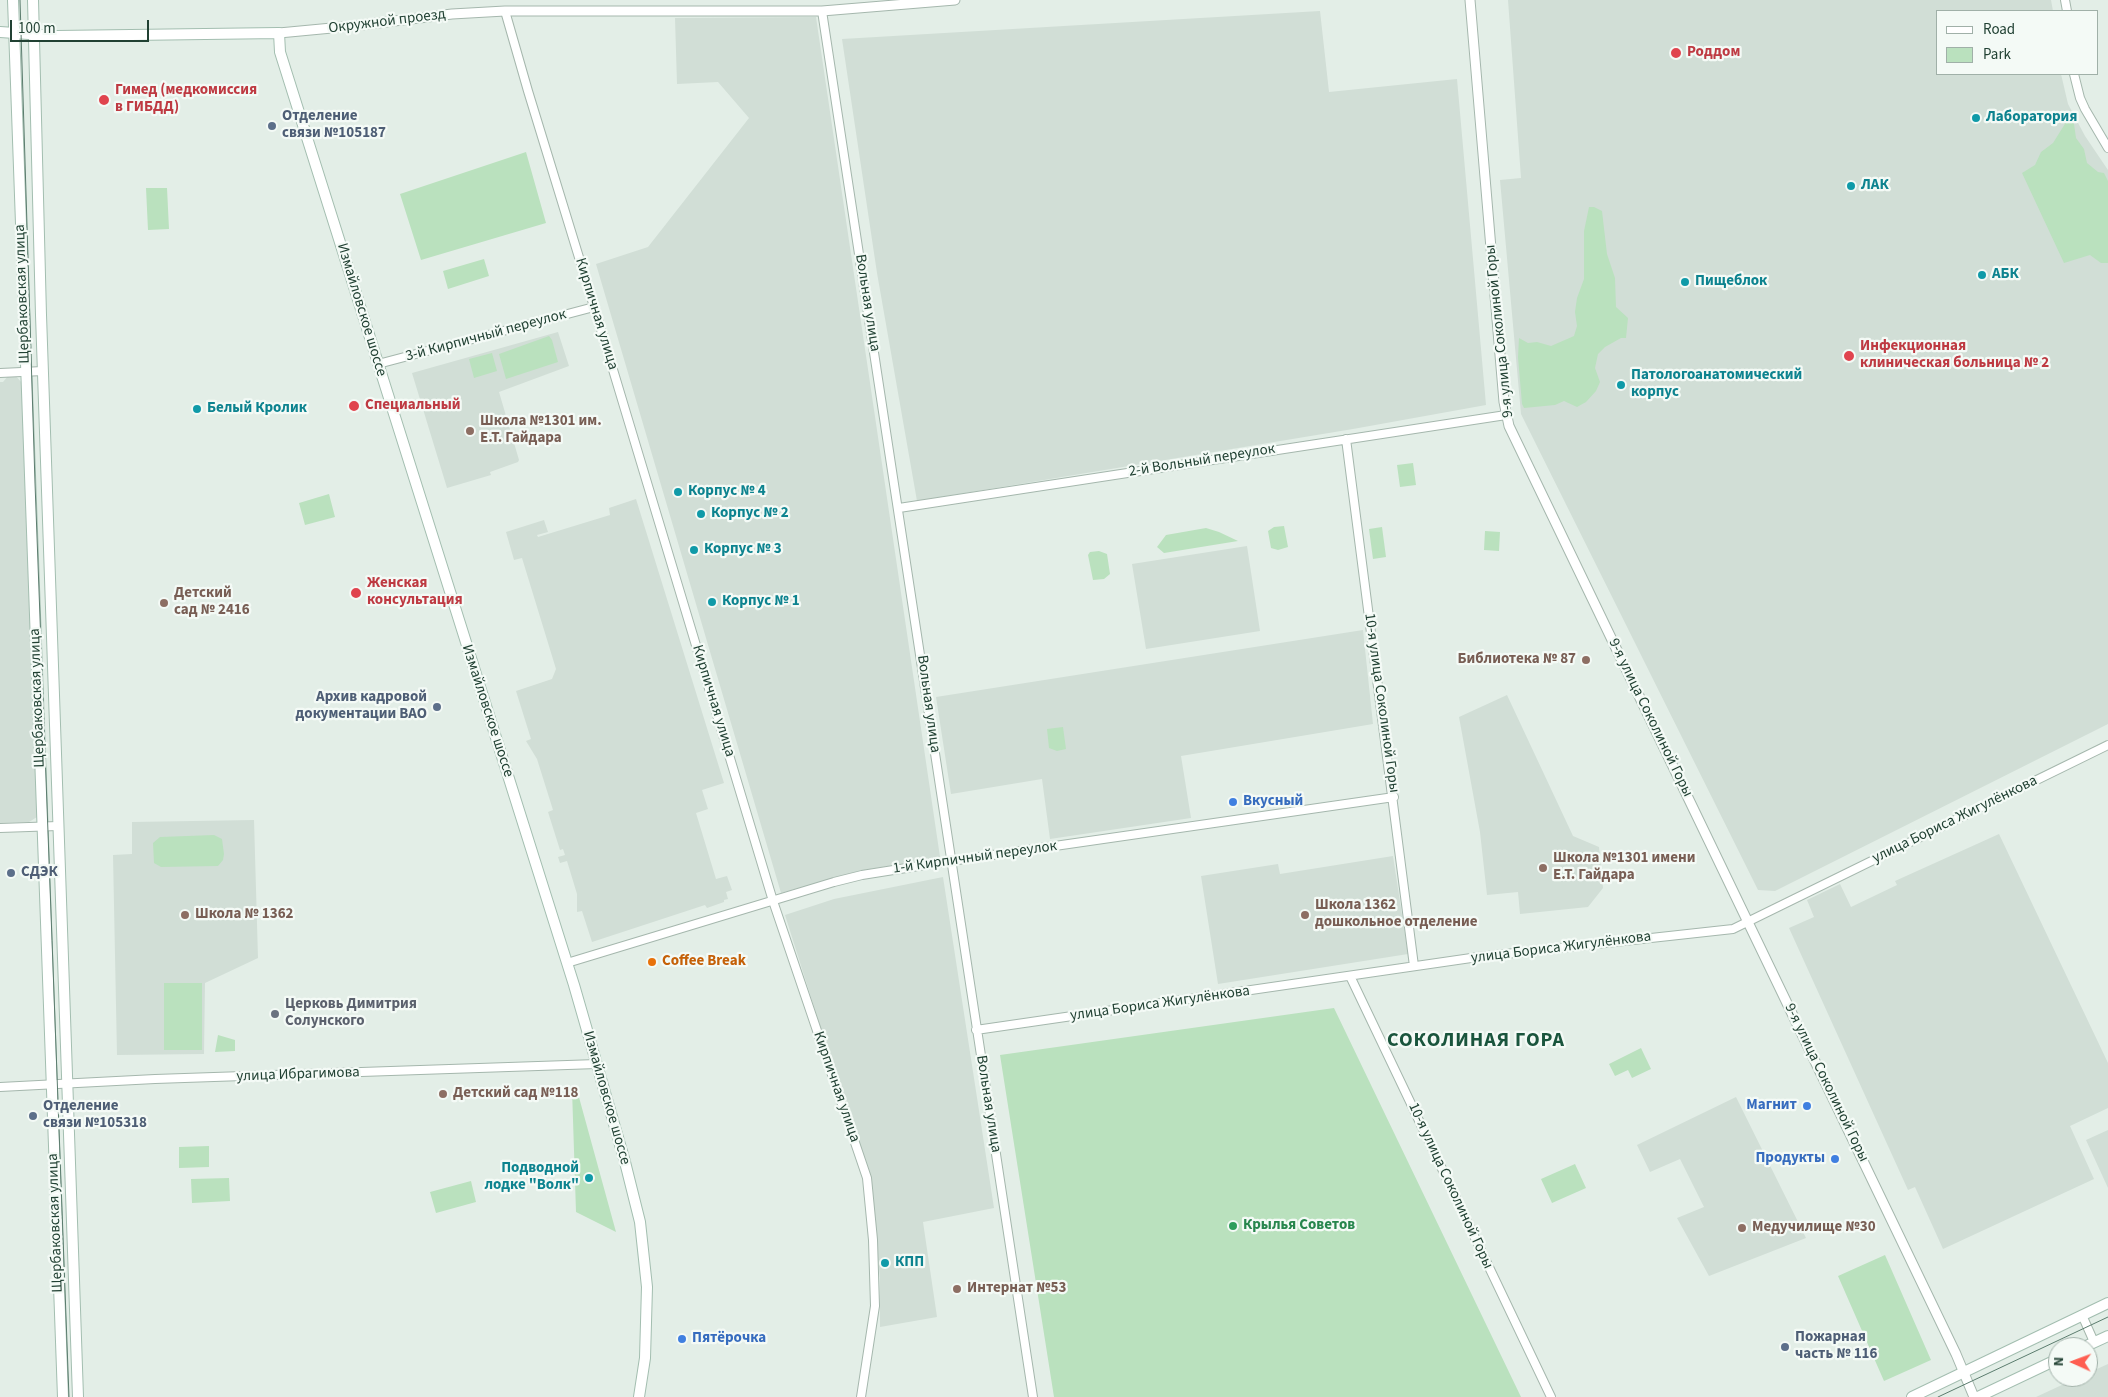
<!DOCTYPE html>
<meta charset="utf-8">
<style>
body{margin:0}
#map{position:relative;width:2108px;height:1397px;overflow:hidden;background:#e3eee7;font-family:"Source Sans 3",sans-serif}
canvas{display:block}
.legend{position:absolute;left:1936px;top:10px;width:162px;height:65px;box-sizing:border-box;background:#f4faf6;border:1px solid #a0b0a8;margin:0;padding:6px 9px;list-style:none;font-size:15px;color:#214133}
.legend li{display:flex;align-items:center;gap:10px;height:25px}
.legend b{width:25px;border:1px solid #a0b0a8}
.north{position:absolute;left:2048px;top:1337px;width:50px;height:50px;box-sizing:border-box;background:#f4faf6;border:1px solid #a0b0a8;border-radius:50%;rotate:272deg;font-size:14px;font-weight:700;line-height:20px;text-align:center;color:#214133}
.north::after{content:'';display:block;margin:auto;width:18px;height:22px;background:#fe5e51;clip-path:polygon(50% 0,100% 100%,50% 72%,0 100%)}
.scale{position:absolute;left:10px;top:20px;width:139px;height:22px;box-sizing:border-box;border:2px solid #214133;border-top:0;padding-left:6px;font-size:15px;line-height:18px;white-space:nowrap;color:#214133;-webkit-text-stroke:4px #f4faf6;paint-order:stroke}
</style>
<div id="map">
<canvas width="2108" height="1397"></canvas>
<ul class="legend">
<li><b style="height:6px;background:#fff"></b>Road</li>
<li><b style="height:14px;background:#bae1be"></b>Park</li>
</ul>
<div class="north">N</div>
<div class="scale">100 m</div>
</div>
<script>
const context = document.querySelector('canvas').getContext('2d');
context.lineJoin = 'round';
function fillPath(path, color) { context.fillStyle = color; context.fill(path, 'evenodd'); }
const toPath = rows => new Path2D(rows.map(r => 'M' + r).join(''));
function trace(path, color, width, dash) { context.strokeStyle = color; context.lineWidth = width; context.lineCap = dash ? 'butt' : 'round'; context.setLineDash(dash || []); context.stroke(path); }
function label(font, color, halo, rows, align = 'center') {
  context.font = font + ' "Source Sans 3",sans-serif'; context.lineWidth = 4.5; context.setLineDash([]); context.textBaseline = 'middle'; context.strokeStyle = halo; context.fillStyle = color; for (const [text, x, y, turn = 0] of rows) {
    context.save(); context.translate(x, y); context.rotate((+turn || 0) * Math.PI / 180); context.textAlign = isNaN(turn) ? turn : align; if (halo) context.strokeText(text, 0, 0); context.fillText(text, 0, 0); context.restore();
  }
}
fillPath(toPath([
 [1508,0,2051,0,2053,11,1937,11,1937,74,2061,74,2068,104,2085,136,2108,170,2108,724,1775,891,1758,890,1521,414,1500,180,1521,178],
 [1320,11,1329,92,1457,79,1486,405,1353,429,917,501,877,273,842,39],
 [816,17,940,857,859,871,781,893,596,264,648,247,749,118,718,82,677,84,675,18],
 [558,332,569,366,499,392,519,460,518,462,490,472,491,475,447,488,412,373],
 [15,375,22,383,37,817,29,822,0,823,0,382,3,382,8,376],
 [636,499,724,783,702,790,708,809,696,813,716,879,727,876,732,890,726,892,728,899,724,900,724,902,707,908,705,905,592,942,582,911,577,912,577,894,567,861,560,863,558,857,565,855,563,849,560,850,548,812,553,810,537,759,526,741,531,739,516,691,552,679,556,669,522,558,514,560,506,532,544,520,548,532,537,535,538,537,610,515,609,508],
 [1247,546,1260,631,1146,649,1132,564],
 [1363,630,1373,724,1181,756,1191,818,1050,839,1042,779,951,794,936,697],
 [1507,695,1573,836,1599,847,1603,888,1588,907,1520,914,1518,892,1487,895,1480,832,1459,717],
 [254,820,258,958,205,983,204,1054,117,1055,113,855,132,854,132,822],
 [1999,834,2108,1063,2108,1108,2070,1126,2094,1179,1943,1249,1915,1187,1908,1190,1789,928,1814,917,1807,900,1840,884,1851,907,1897,885,1895,881],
 [1393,856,1408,954,1218,984,1201,876,1278,864,1280,874],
 [943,877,994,1208,923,1222,937,1317,880,1327,880,1278,868,1178,785,915,834,899],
 [1736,1097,1806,1238,1709,1276,1677,1218,1704,1207,1680,1159,1650,1172,1637,1145],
 [2108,1130,2108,1188,2086,1140],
 [2108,1364,2108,1397,2036,1397,2079,1377,2088,1377,2088,1373]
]), '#d1ded6');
fillPath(toPath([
 [2068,119,2074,124,2076,138,2084,149,2087,163,2098,172,2104,173,2108,181,2108,263,2101,263,2090,255,2064,263,2022,173,2035,165,2041,152,2053,143],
 [526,152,546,223,421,260,400,194],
 [146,188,167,188,169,229,148,230],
 [1589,207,1594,207,1602,211,1607,254,1615,278,1616,307,1628,318,1626,338,1621,338,1605,347,1598,354,1595,368,1600,382,1596,391,1586,402,1577,407,1564,401,1555,405,1524,408,1522,404,1518,357,1519,338,1528,343,1537,342,1551,346,1574,336,1577,326,1575,312,1577,298,1584,279,1584,231],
 [484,259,489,276,448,289,443,271],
 [549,336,552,340,558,362,506,379,499,354],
 [492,353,497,371,474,378,469,359],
 [1413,463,1416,485,1400,487,1397,465],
 [329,494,335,517,305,525,299,503],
 [1284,526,1288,547,1278,550,1271,548,1268,531,1274,527],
 [1382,527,1386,557,1373,559,1369,529],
 [1206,528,1219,532,1238,541,1164,553,1157,547,1166,535],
 [1485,531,1500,532,1499,551,1484,550],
 [1099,551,1107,554,1110,574,1104,579,1093,580,1088,555,1090,552],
 [1063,727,1066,749,1057,751,1049,748,1047,729],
 [214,835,222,839,224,854,223,860,218,866,161,867,154,863,153,843,160,837],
 [164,983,202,983,202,1050,164,1050],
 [1334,1008,1521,1397,1054,1397,1000,1055],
 [218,1035,235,1040,235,1051,215,1052],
 [1641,1048,1651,1069,1632,1078,1628,1070,1615,1076,1609,1064],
 [572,1089,577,1090,616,1232,576,1212],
 [209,1146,209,1167,179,1168,179,1147],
 [1575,1164,1586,1188,1552,1203,1541,1179],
 [229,1178,230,1201,192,1203,191,1179],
 [471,1181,476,1202,436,1213,430,1192],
 [1885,1255,1931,1360,1884,1381,1838,1276]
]), '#bae1be');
const minor = toPath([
 [2065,0,2067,11],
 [505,11,528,91,589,290,773,901,867,1178,873,1240,875,1306,861,1397],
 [822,11,1033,1397],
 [2074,74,2080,98,2085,109,2108,148],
 [378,364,594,307],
 [0,373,43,371],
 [1346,439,1414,966],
 [899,508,1506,415],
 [0,828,58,826],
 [567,963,834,882,862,875,944,862,1394,797],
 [1350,976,1551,1397],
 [976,1030,1478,957,1733,929,2108,745],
 [0,1087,155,1079,597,1064],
 [2082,1315,2094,1342]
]);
const tertiary = toPath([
 [1470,0,1504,402,1509,426,1956,1354,1974,1397],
 [279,33,353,26,452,14,505,11,822,11,955,0]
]);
const secondary = toPath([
 [13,0,63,1397],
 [33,0,41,315,78,1397],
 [0,32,57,36,279,33,280,52,574,985,625,1162,640,1222,647,1287,645,1358,639,1397],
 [2084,1347,2108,1336],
 [1912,1397,2108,1303],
 [1978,1397,2058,1359]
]);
trace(minor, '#a5b7ad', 10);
trace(tertiary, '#a5b7ad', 11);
trace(secondary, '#a3beb0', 12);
trace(minor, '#fff', 8);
trace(tertiary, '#fff', 9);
trace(secondary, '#fff', 10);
trace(toPath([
 [20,0,35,483,69,1397],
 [1938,1397,2108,1317]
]), '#5b7c6e', 1);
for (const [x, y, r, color] of [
 [1676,53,6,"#e0444e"],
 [104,100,6,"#e0444e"],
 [1976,118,5,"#0f9aa8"],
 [272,126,5,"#5c6f8a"],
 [1851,186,5,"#0f9aa8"],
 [1982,275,5,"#0f9aa8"],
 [1685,282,5,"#0f9aa8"],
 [1849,356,6,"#e0444e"],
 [1621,385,5,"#0f9aa8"],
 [354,406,6,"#e0444e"],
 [197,409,5,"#0f9aa8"],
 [470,431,5,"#8d6e63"],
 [678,492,5,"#0f9aa8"],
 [701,514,5,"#0f9aa8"],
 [694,550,5,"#0f9aa8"],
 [356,593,6,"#e0444e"],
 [712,602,5,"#0f9aa8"],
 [164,603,5,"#8d6e63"],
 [1586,660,5,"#8d6e63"],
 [437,707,5,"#5c6f8a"],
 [1233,802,5,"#3f7fe0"],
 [1543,868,5,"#8d6e63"],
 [11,873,5,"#5c6f8a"],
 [185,915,5,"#8d6e63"],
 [1305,915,5,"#8d6e63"],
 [652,962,5,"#e8710a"],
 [275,1014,5,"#6b7280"],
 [443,1094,5,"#8d6e63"],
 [1807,1106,5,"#3f7fe0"],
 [33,1116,5,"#5c6f8a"],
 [1835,1159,5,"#3f7fe0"],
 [589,1178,5,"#0f9aa8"],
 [1233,1226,5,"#2e9e5b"],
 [1742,1228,5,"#8d6e63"],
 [885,1263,5,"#0f9aa8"],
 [957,1289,5,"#8d6e63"],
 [682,1339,5,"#3f7fe0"],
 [1785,1347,5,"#5c6f8a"]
]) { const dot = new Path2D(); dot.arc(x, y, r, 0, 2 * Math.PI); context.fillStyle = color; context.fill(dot); trace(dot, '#f4faf6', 2); }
label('15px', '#214133', '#f4faf6', [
 ["Окружной проезд",387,22,-7],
 ["Щербаковская улица",23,294,-92],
 ["Вольная улица",867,303,81],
 ["Измайловское шоссе",361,310,73],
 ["Кирпичная улица",596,314,73],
 ["9-я улица Соколиной Горы",1500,331,-96],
 ["3-й Кирпичный переулок",486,336,-15],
 ["2-й Вольный переулок",1202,461,-9],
 ["Щербаковская улица",38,698,-92],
 ["Кирпичная улица",713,701,73],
 ["10-я улица Соколиной Горы",1381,703,82],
 ["Вольная улица",928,704,82],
 ["Измайловское шоссе",487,711,72],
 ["9-я улица Соколиной Горы",1650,718,64],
 ["улица Бориса Жигулёнкова",1955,820,-26],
 ["1-й Кирпичный переулок",975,858,-8],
 ["улица Бориса Жигулёнкова",1561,948,-7],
 ["улица Бориса Жигулёнкова",1160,1004,-8],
 ["улица Ибрагимова",298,1075,-2],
 ["9-я улица Соколиной Горы",1826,1083,64],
 ["Кирпичная улица",836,1087,71],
 ["Измайловское шоссе",606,1098,74],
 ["Вольная улица",988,1104,81],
 ["10-я улица Соколиной Горы",1450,1186,65],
 ["Щербаковская улица",56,1223,-92]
]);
label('bold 15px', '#be3a42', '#f4faf6', [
 ["Роддом",1687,53],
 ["Гимед (медкомиссия",115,91],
 ["в ГИБДД)",115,108],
 ["Инфекционная",1860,347],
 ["клиническая больница № 2",1860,364],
 ["Специальный",365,406],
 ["Женская",367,584],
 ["консультация",367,601]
], 'left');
label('bold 15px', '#4e5e75', '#f4faf6', [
 ["Отделение",282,117],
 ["связи №105187",282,134],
 ["Архив кадровой",427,698,"right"],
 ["документации ВАО",427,715,"right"],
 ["СДЭК",21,873],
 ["Отделение",43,1107],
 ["связи №105318",43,1124],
 ["Пожарная",1795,1338],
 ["часть № 116",1795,1355]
], 'left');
label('bold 15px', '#0d838f', '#f4faf6', [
 ["Лаборатория",1986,118],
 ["ЛАК",1861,186],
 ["АБК",1992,275],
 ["Пищеблок",1695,282],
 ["Патологоанатомический",1631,376],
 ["корпус",1631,393],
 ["Белый Кролик",207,409],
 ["Корпус № 4",688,492],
 ["Корпус № 2",711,514],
 ["Корпус № 3",704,550],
 ["Корпус № 1",722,602],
 ["Подводной",579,1169,"right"],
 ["лодке \"Волк\"",579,1186,"right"],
 ["КПП",895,1263]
], 'left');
label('bold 15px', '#785e54', '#f4faf6', [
 ["Школа №1301 им.",480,422],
 ["Е.Т. Гайдара",480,439],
 ["Детский",174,594],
 ["сад № 2416",174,611],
 ["Библиотека № 87",1576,660,"right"],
 ["Школа №1301 имени",1553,859],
 ["Е.Т. Гайдара",1553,876],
 ["Школа 1362",1315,906],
 ["дошкольное отделение",1315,923],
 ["Школа № 1362",195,915],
 ["Детский сад №118",453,1094],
 ["Медучилище №30",1752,1228],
 ["Интернат №53",967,1289]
], 'left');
label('bold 15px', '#366cbe', '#f4faf6', [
 ["Вкусный",1243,802],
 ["Магнит",1797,1106,"right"],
 ["Продукты",1825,1159,"right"],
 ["Пятёрочка",692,1339]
], 'left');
label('bold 15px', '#c56008', '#f4faf6', [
 ["Coffee Break",662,962]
], 'left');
label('bold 15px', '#5b616d', '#f4faf6', [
 ["Церковь Димитрия",285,1005],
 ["Солунского",285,1022]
], 'left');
label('bold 15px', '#27864d', '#f4faf6', [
 ["Крылья Советов",1243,1226]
], 'left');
context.letterSpacing = '1px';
label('bold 20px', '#1a553d', '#f4faf6', [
 ["СОКОЛИНАЯ ГОРА",1476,1042]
]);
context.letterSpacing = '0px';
</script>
